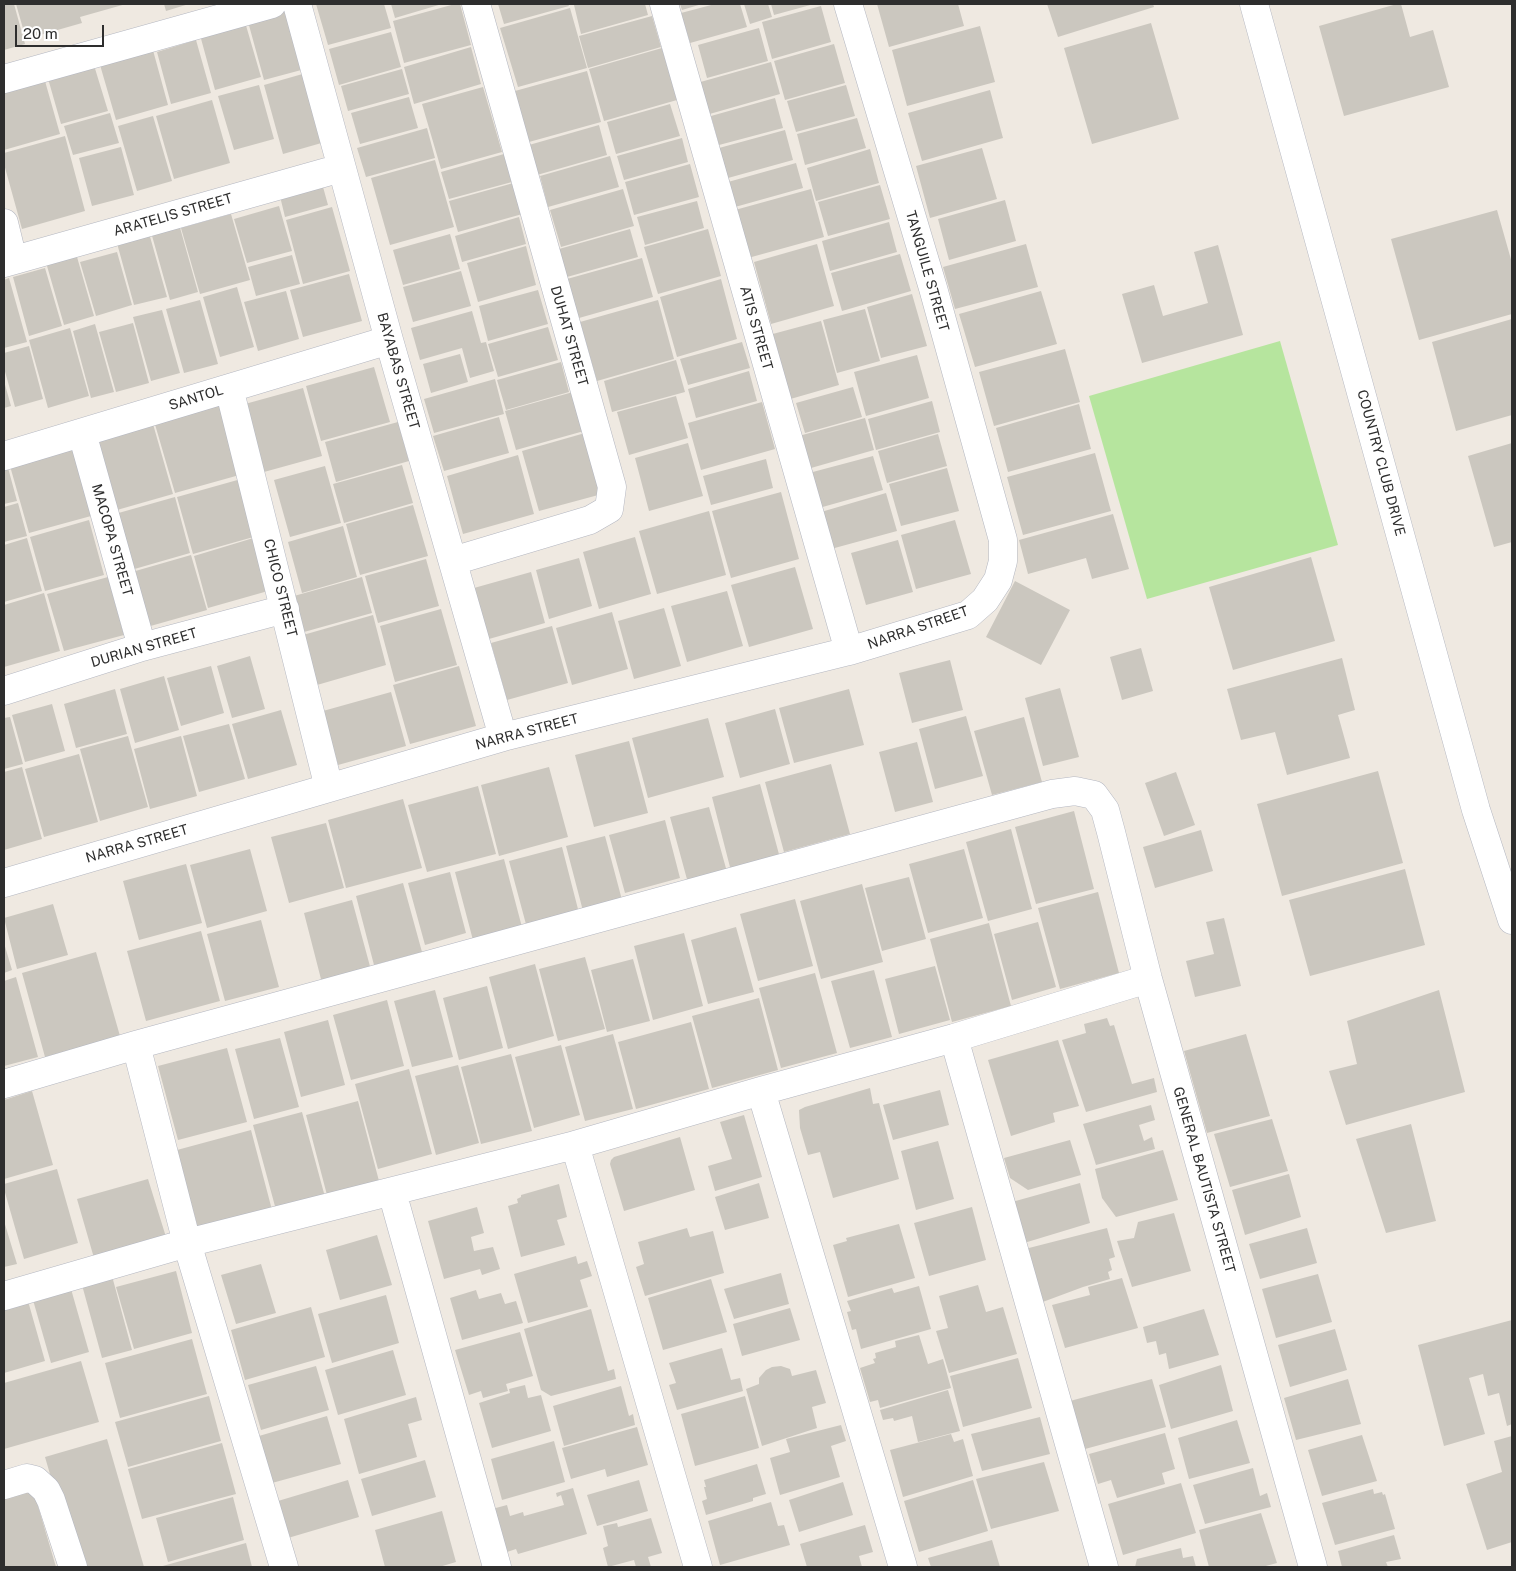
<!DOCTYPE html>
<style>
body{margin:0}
#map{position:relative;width:1516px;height:1571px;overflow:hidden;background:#efe9e1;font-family:"Public Sans",sans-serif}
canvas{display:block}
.frame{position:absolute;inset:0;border:5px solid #2e2e2e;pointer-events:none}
.scale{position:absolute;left:15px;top:25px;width:89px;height:22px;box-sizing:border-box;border:2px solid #2e2e2e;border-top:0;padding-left:6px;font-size:15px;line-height:18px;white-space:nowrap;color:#2e2e2e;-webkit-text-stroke:4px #fff;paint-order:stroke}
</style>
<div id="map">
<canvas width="1516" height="1571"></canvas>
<div class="frame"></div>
<div class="scale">20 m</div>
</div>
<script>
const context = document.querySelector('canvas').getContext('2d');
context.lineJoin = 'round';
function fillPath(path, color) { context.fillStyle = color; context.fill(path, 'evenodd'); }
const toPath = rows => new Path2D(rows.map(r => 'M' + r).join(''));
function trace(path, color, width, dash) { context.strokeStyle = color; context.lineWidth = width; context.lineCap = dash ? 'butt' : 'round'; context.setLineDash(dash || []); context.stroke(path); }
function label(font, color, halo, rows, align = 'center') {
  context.font = font + ' "Public Sans",sans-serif'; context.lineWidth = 4; context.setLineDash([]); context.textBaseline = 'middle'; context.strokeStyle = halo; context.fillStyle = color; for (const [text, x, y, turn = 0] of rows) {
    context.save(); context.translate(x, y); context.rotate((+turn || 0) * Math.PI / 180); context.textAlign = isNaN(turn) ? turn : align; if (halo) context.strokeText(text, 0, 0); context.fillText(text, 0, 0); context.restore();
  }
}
fillPath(toPath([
 [1280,341,1338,545,1147,599,1089,396]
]), '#b6e59e');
fillPath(toPath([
 [4,4,14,4,25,44,4,50],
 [16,4,126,4,80,17,82,23,26,39],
 [164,4,189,4,166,11],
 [316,4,384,4,391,28,328,45],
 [391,4,442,4,395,18],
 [455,4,460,4,471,45,404,63,393,21],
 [498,4,568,4,569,6,504,24],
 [578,4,645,4,648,15,581,34,574,5],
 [680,4,702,4,682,10],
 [715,4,740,4,747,27,690,43,681,13],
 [744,4,768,4,772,17,750,24],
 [771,4,814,4,774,15],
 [877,4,958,4,964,26,889,47],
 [1047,4,1153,4,1154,7,1058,37],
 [1397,4,1401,4,1410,37,1433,30,1449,87,1344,116,1319,26],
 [821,6,831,42,772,59,762,22],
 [288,7,305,69,264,80,247,18],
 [570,8,587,68,518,87,500,28],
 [652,16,661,47,588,68,579,36],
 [245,22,261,77,215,90,200,35],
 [1151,23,1179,119,1092,144,1064,48],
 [980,26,995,82,907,106,892,50],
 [759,28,768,61,707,78,698,45],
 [391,32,401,67,339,85,329,49],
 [196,40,211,93,171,104,157,52],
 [151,43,168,105,116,120,98,58],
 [834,44,845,83,785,100,774,61],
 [471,47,481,84,414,104,404,67],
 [662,48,677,100,604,121,589,69],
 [93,62,108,111,61,124,47,75],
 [771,62,780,94,706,115,697,83],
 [402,69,409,94,348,111,341,86],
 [587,71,601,122,529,142,515,91],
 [306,73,325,142,283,154,264,85],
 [45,81,60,134,4,150,4,93],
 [259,85,274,139,234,150,218,96],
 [846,85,855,116,796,132,787,101],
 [483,87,502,152,441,169,422,104],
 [990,90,1003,138,922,161,908,113],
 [409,97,418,128,360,144,351,113],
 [775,98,783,128,719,145,711,116],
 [212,100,230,163,174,179,156,116],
 [670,104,680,136,616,154,607,122],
 [110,113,119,143,73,155,64,126],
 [153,116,172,181,137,191,118,126],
 [857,118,866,148,805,165,797,134],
 [599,125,607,155,537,175,529,145],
 [427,128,435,158,366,177,357,148],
 [785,130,793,160,728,178,719,148],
 [65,136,85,211,22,229,4,164,4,153],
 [682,138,688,162,624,180,617,156],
 [121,147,134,195,92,206,79,158],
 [982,148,997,199,930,218,916,166],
 [870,149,879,183,816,201,807,168],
 [504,154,512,182,449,199,441,172],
 [610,156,619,187,548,207,540,176],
 [435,160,454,227,390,245,371,178],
 [796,163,803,188,735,207,728,182],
 [690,164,699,197,634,215,625,182],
 [320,176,328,205,285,217,278,188],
 [517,182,526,213,458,232,449,201],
 [880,185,890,219,828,236,818,202],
 [623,189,634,226,561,247,550,210],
 [811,189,824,237,748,258,735,210],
 [1005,200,1016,241,949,260,938,219],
 [697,201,704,228,645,245,637,217],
 [279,206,292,251,247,263,234,219],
 [332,207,350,271,303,284,286,220],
 [1497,210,1512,263,1512,314,1419,340,1391,239],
 [231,214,250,280,200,294,181,228],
 [177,217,198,292,170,300,149,225],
 [519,217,526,244,462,262,455,236],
 [889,222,897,252,830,271,822,241],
 [147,226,167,297,134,305,115,236],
 [630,229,638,257,567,277,559,249],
 [708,229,721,276,658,294,644,247],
 [450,234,460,269,403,285,393,250],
 [817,244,834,306,771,324,754,262],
 [1026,244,1038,287,955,309,943,267],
 [1218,245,1243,335,1142,363,1122,294,1154,285,1163,316,1208,303,1194,252],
 [526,246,536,285,478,302,467,263],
 [75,250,94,316,64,325,45,259],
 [117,252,132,305,96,316,80,262],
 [900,254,911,291,842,311,831,273],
 [292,255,300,284,256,296,248,267],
 [642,258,653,297,579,318,567,279],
 [45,268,62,326,29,336,13,277],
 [461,271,471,306,413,322,403,287],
 [349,274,362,321,303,337,290,290],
 [9,278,27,342,4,348,4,280],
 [721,279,737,339,677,357,660,297],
 [237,287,254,347,220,357,203,297],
 [538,290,548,324,488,341,479,306],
 [286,291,299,339,258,351,244,302],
 [1041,291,1057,344,975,367,959,314],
 [912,294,927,346,881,358,867,307],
 [200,300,218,364,184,373,166,309],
 [658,300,674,359,597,381,580,322],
 [865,309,880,361,837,373,823,320],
 [162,310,180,373,151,381,133,317],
 [472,311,481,343,486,342,494,371,470,378,462,348,420,360,411,328],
 [1512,319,1512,415,1456,431,1432,342],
 [821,321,839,385,787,400,769,335],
 [133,323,149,383,116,392,99,332],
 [95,324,114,392,91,398,73,331],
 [548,327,558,360,498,377,488,344],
 [70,328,89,396,48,408,29,340],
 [742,342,750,368,688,385,680,359],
 [29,346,43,399,15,407,4,368,4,353],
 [1065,349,1080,402,994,426,979,372],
 [460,354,468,382,431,393,423,364],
 [917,355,929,398,866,416,854,372],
 [676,360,685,392,612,412,604,381],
 [561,362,569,392,506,410,497,380],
 [374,367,390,422,321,441,306,386],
 [749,371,757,401,696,418,688,389],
 [495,379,504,414,434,433,424,399],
 [4,381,11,406,4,408],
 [853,387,862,417,805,433,796,403],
 [303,388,322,456,264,472,245,404],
 [573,392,584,431,516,450,505,411],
 [676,396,688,438,629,455,617,412],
 [932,401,940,432,876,450,868,419],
 [223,402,243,474,175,493,154,421],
 [762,402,775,449,701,470,688,423],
 [1079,404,1091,449,1008,472,996,428],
 [499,417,509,453,444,471,433,436],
 [865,418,874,450,804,470,795,437],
 [398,422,409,461,336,482,325,442],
 [153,424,173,494,110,512,90,442],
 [585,433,602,494,539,511,522,451],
 [938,434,947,466,887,483,878,451],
 [688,443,703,496,649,511,635,458],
 [1512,443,1512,542,1494,547,1468,456],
 [72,448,91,516,29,533,10,466],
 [1095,453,1111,511,1023,535,1007,477],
 [518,455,534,514,463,534,447,476],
 [873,456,883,490,819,508,809,473],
 [766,459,773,488,711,505,703,476],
 [7,464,17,501,4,504,4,465],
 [402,465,413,503,344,523,333,484],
 [325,466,341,523,290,537,274,480],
 [947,468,959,511,901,526,889,484],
 [241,479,257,536,193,554,177,497],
 [781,492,799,559,731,578,712,511],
 [886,493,897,531,831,549,821,512],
 [175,497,190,553,131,570,115,514],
 [18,503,27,536,4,542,4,507],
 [413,505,428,556,360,575,346,524],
 [709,511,726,575,657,594,639,531],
 [1113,514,1129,569,1092,579,1086,558,1028,574,1019,540],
 [89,520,104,575,45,591,30,537],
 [955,520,971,574,916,589,901,535],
 [343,526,357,577,302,593,288,542],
 [260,536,275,589,208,608,194,556],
 [635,537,651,594,599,609,583,552],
 [27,538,42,591,4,602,4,545],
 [898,540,913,592,866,605,851,553],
 [191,555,207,610,147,627,132,572],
 [1311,557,1335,641,1233,670,1209,587],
 [579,558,592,606,549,619,536,570],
 [426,559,439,606,378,623,365,576],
 [795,567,813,629,749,647,731,585],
 [531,572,545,623,489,639,474,588],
 [108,577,124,635,64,651,47,594],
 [362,577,372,613,304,632,294,596],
 [1015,581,1070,610,1041,665,986,637],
 [727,591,743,646,687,662,671,606],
 [44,593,60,651,4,667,4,605],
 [664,608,681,666,634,679,618,621],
 [441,609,457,665,395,682,380,626],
 [612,612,628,669,572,685,556,628],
 [373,615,386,665,317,685,303,635],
 [552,626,568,683,507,700,491,643],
 [1141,648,1153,691,1122,700,1110,657],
 [250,656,265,709,232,718,217,666],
 [1342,658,1355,710,1338,715,1350,758,1287,775,1275,732,1241,740,1227,689],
 [950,660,963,710,912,723,899,673],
 [211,666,224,713,181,726,167,678],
 [459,666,476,726,410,744,393,685],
 [164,676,179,730,135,743,120,689],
 [1060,688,1079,757,1043,766,1025,698],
 [115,689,127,734,76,748,64,704],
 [849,689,864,745,794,763,779,708],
 [391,692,406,746,338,765,323,711],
 [52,704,65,751,25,762,12,715],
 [775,709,790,764,740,778,725,723],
 [281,710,297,765,248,779,232,724],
 [966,716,983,776,935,789,919,729],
 [10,717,23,764,4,769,4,718],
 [1024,717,1042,782,992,795,974,731],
 [708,718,724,777,648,798,632,738],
 [229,724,245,779,199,792,183,736],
 [128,736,148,807,100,821,80,749],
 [181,736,197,796,150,809,134,749],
 [629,741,648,813,594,827,575,755],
 [917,742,933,802,895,812,879,752],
 [79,754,98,822,44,837,25,769],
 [831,764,850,834,784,852,765,782],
 [22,767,42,839,4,850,4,772],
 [549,767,568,837,499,856,481,785],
 [1378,771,1403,863,1282,896,1257,804],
 [1176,772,1195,825,1164,836,1145,783],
 [760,784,780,858,731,871,712,797],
 [478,786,496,854,427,872,408,805],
 [403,799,422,868,346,888,328,820],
 [709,807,727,872,688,883,670,817],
 [1074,811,1094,889,1036,904,1015,827],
 [665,820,680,878,625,893,609,835],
 [326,823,344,888,289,903,271,837],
 [1011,829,1032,909,988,921,966,842],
 [1201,830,1213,871,1155,888,1143,847],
 [605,836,622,900,583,911,566,846],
 [562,847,579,913,527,928,509,861],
 [250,849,267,911,207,928,190,865],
 [964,849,983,918,928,933,909,864],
 [504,859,523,931,474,944,455,872],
 [186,864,202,923,139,940,123,881],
 [1405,869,1425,945,1310,976,1289,900],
 [450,872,466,933,425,945,408,883],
 [909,877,926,939,882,951,865,888],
 [403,883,422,952,374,965,356,896],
 [862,884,883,962,821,979,800,901],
 [1098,892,1119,973,1060,989,1038,908],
 [795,899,813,966,758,981,740,914],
 [352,900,371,970,322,983,304,913],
 [53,904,68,955,17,969,4,918],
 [1224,918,1241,986,1195,997,1186,961,1214,954,1206,922],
 [261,920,279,987,225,1001,207,934],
 [1038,922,1056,987,1012,1000,994,934],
 [989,923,1011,1006,952,1022,930,939],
 [736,927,754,992,708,1004,691,940],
 [201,931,220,1001,146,1021,127,951],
 [684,933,703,1006,653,1020,634,946],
 [4,943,12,970,4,973],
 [96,952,120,1036,45,1057,22,973],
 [585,957,605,1029,558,1041,539,969],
 [633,959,650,1021,607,1032,591,970],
 [535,964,554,1036,508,1049,489,977],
 [935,966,950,1020,899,1034,885,979],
 [874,970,892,1037,850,1048,831,981],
 [815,973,837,1053,781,1068,759,988],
 [16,977,38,1057,4,1066,4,981],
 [487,986,503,1048,459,1060,443,998],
 [435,990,453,1057,412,1067,394,1001],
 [1439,990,1465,1092,1346,1125,1329,1071,1357,1064,1347,1021],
 [759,998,778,1070,712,1088,692,1016],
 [387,1000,404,1066,351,1080,333,1015],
 [1107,1018,1110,1026,1114,1025,1132,1084,1154,1078,1157,1092,1086,1112,1062,1040,1086,1033,1084,1024],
 [328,1020,345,1085,301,1097,284,1032],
 [691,1022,709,1089,636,1109,618,1042],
 [613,1034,633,1109,585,1121,565,1047],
 [1246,1034,1270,1116,1207,1133,1184,1051],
 [280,1038,299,1107,254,1119,235,1049],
 [1058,1040,1079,1106,1053,1113,1055,1122,1011,1136,988,1060],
 [561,1045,580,1115,534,1128,515,1057],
 [227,1048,247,1122,178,1140,158,1066],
 [511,1054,532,1131,481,1144,461,1067],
 [458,1065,479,1143,436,1155,415,1076],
 [409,1069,432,1154,378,1169,355,1084],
 [870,1088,873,1104,879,1103,899,1179,833,1198,820,1152,808,1155,800,1128,799,1110,805,1107],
 [940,1090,949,1125,893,1140,883,1105],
 [32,1091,53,1165,4,1179,4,1100],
 [358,1101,379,1181,327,1195,306,1115],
 [1151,1105,1155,1120,1139,1125,1144,1141,1152,1137,1155,1149,1096,1165,1083,1124],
 [302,1112,325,1197,276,1210,253,1125],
 [744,1115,762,1177,715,1191,708,1166,732,1159,720,1122],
 [1272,1119,1288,1171,1230,1187,1214,1134],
 [1411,1124,1436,1221,1386,1233,1356,1139],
 [251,1130,272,1210,198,1229,177,1150],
 [680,1137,695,1190,624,1211,610,1164,611,1160,614,1157],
 [1070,1140,1081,1175,1028,1190,1010,1178,1004,1158],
 [938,1141,954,1199,916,1210,901,1151],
 [1163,1150,1178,1200,1116,1217,1102,1198,1095,1169],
 [57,1169,78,1243,24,1259,4,1189,4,1184],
 [1289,1174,1301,1217,1245,1235,1232,1190],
 [148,1179,166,1237,94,1258,77,1199],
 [759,1183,769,1218,725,1230,715,1197],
 [1080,1183,1090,1223,1024,1243,1012,1202],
 [559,1184,567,1217,557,1220,565,1245,521,1257,508,1206,518,1203,517,1199,521,1197,521,1195],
 [477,1207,484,1233,471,1237,474,1251,493,1247,500,1269,482,1275,480,1269,444,1279,428,1221],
 [972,1207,986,1260,929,1276,914,1223],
 [1174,1213,1191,1271,1132,1287,1117,1241,1134,1238,1138,1222],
 [4,1221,17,1264,4,1267],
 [899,1224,915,1278,848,1297,833,1245,847,1241,846,1238],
 [687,1228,690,1237,713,1231,724,1273,645,1296,636,1267,644,1264,638,1242],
 [1107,1228,1115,1257,1109,1259,1112,1270,1108,1272,1110,1279,1083,1287,1040,1303,1025,1249],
 [1307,1228,1317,1263,1260,1279,1249,1244],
 [377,1235,392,1285,340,1300,326,1250],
 [576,1256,578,1264,587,1261,592,1276,580,1280,588,1307,528,1323,514,1274],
 [261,1264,276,1313,236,1324,221,1275],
 [176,1271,192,1333,134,1349,116,1287],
 [781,1273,789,1304,734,1319,724,1289],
 [1318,1274,1332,1322,1276,1338,1262,1289],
 [112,1276,132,1350,102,1358,82,1285],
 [1122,1278,1138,1328,1065,1348,1052,1305,1090,1295,1088,1287],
 [711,1279,727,1332,663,1350,648,1298],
 [978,1285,986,1312,1003,1307,1017,1354,949,1373,936,1331,948,1328,939,1296],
 [919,1286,931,1329,861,1349,856,1329,852,1330,847,1312,851,1311,847,1301,892,1288,894,1293],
 [71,1289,89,1352,51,1363,33,1300],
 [476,1290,479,1299,501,1293,505,1304,516,1301,523,1323,462,1340,450,1298],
 [386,1295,399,1343,332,1363,318,1314],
 [28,1301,45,1361,4,1373,4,1308],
 [311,1307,325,1357,245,1380,231,1330],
 [790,1308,800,1340,742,1356,733,1324],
 [591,1309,608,1371,614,1369,616,1379,551,1396,541,1390,524,1329],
 [1204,1309,1219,1355,1169,1369,1166,1353,1159,1355,1156,1341,1147,1343,1143,1327],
 [1512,1320,1512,1424,1507,1426,1499,1393,1488,1396,1483,1374,1469,1378,1485,1434,1444,1446,1418,1345],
 [1335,1329,1347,1370,1290,1387,1278,1345],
 [520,1332,533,1376,506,1384,508,1391,483,1398,481,1391,469,1395,455,1350],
 [919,1335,928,1364,943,1359,951,1388,880,1408,878,1400,870,1402,860,1368,875,1363,873,1359,876,1358,875,1353,896,1347,895,1341],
 [192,1339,207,1394,120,1418,105,1363],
 [722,1348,731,1380,740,1378,743,1391,677,1410,669,1385,676,1383,669,1363],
 [393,1350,406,1395,338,1415,325,1370],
 [1018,1358,1032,1408,963,1427,950,1376],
 [81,1361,99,1422,4,1449,4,1383],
 [1221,1365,1233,1411,1171,1429,1159,1385],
 [316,1366,329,1410,261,1430,248,1385],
 [781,1366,790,1369,792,1376,816,1370,826,1403,812,1407,817,1428,762,1446,746,1389,759,1384,759,1378,766,1370,772,1367],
 [1152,1379,1166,1427,1085,1449,1070,1401],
 [1348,1379,1361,1424,1296,1440,1284,1398],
 [525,1385,528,1398,541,1395,551,1431,492,1448,479,1403,510,1393,509,1389],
 [621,1386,629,1416,633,1414,635,1425,564,1446,553,1406],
 [948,1390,960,1431,918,1442,912,1416,894,1421,893,1418,883,1420,880,1410],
 [209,1396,221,1441,128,1467,115,1422],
 [745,1396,759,1448,695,1466,681,1414],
 [416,1397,422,1420,408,1424,417,1457,359,1474,344,1419],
 [327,1416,341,1464,272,1483,259,1436],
 [1040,1417,1050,1454,982,1471,971,1434],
 [1237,1420,1250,1463,1189,1479,1178,1438],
 [841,1425,846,1441,831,1446,840,1477,780,1495,770,1458,790,1452,786,1439],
 [637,1427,648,1465,607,1477,605,1469,571,1479,562,1448],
 [1165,1433,1175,1469,1162,1473,1165,1484,1117,1498,1111,1480,1098,1484,1089,1454],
 [951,1434,954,1442,963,1439,973,1476,903,1497,890,1450],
 [1362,1435,1377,1481,1322,1496,1308,1450],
 [1512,1436,1512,1542,1487,1550,1466,1484,1502,1472,1494,1441],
 [107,1439,144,1567,77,1567,45,1457],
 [554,1441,565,1482,502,1500,491,1459],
 [222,1443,236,1494,142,1519,128,1469],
 [425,1460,436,1497,372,1516,361,1479],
 [1044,1462,1059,1511,991,1529,976,1479],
 [757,1464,766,1494,753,1498,753,1501,706,1515,702,1501,707,1499,704,1487,706,1487,704,1480],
 [1253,1468,1260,1496,1267,1493,1271,1507,1205,1524,1193,1485],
 [30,1479,56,1567,4,1567,4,1487],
 [348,1480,359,1517,288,1538,278,1501],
 [639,1480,648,1511,597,1526,587,1495],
 [973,1480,988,1531,919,1552,904,1501],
 [843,1482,853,1515,799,1532,789,1500],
 [1181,1483,1196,1533,1123,1555,1108,1504],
 [573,1488,587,1534,518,1554,516,1549,504,1553,492,1509,507,1505,510,1516,523,1512,524,1516,564,1505,561,1495,557,1497,556,1493],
 [1373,1489,1374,1494,1382,1492,1383,1495,1385,1494,1395,1529,1335,1545,1322,1503],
 [233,1497,244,1540,168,1562,156,1518],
 [771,1502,778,1526,784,1525,790,1545,720,1565,708,1521],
 [442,1511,456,1562,439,1567,385,1567,375,1530],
 [1261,1513,1277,1563,1262,1567,1209,1567,1199,1530],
 [651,1518,662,1553,648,1557,651,1567,636,1567,634,1560,608,1567,603,1548,608,1546,603,1526,617,1523,618,1527],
 [865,1525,873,1552,859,1556,862,1567,807,1567,800,1544],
 [1394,1535,1401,1559,1386,1562,1388,1567,1342,1567,1338,1551],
 [992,1540,1000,1567,931,1567,928,1558],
 [246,1543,252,1567,159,1567],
 [1181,1548,1183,1558,1193,1556,1196,1567,1135,1567,1137,1559]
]), '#cbc7bf');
const street = toPath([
 [297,4,389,340,503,737],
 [664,4,849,651],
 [4,79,272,4],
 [4,223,13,260],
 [4,263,341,168],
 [229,388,329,788],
 [82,433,142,647],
 [4,456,389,340],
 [453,561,590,520,609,509,612,487,476,4],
 [4,691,142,647,285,609],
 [4,883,503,737,849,651,968,615,985,600,998,580,1003,561,1003,540,933,288,848,4],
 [954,1038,1104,1567],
 [136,1045,187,1243,284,1567],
 [4,1084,136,1045,1052,794,1075,791,1094,795,1105,810,1111,832,1148,979,1313,1567],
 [761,1091,903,1567],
 [575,1145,698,1567],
 [392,1192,497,1567],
 [4,1296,187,1243,575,1145,761,1091,954,1038,1148,979],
 [4,1485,27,1478,35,1480,46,1490,51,1500,73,1567]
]);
const secondary = toPath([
 [1254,4,1476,810,1512,920]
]);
trace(street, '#b4b7c1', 29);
trace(secondary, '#b4b7c1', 29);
trace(street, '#fff', 28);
trace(secondary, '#fff', 28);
label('14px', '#2e2e2e', '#fff', [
 ["ARATELIS STREET",173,215,-16],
 ["TANGUILE STREET",927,271,74],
 ["ATIS STREET",756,328,74],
 ["DUHAT STREET",569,336,74],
 ["BAYABAS STREET",398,371,74],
 ["SANTOL",196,398,-17],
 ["COUNTRY CLUB DRIVE",1381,463,75],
 ["MACOPA STREET",112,540,74],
 ["CHICO STREET",280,588,76],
 ["NARRA STREET",918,628,-19],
 ["DURIAN STREET",144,648,-16],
 ["NARRA STREET",527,732,-15],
 ["NARRA STREET",137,844,-16],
 ["GENERAL BAUTISTA STREET",1204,1180,74]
]);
</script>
